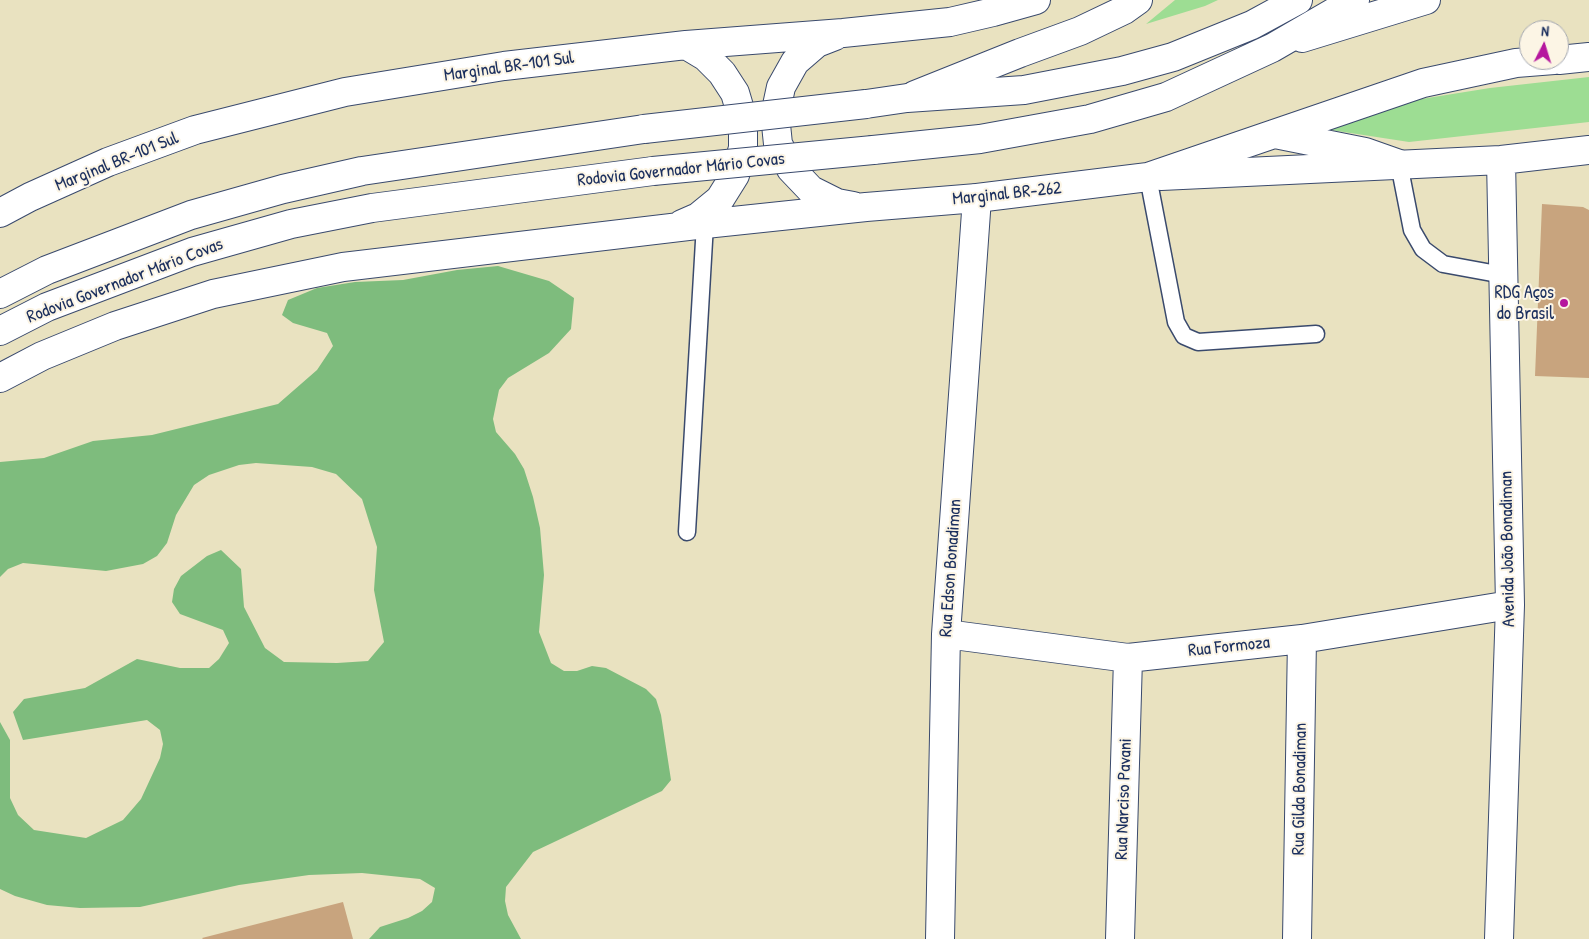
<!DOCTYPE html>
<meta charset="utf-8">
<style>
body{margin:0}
#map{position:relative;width:1589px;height:939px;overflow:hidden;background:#e9e2c0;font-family:"Patrick Hand",sans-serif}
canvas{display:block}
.north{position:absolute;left:1519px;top:20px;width:50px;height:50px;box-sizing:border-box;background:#fcf5e5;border:1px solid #a2a6af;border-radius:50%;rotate:5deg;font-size:14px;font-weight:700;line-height:20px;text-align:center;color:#1b2f5e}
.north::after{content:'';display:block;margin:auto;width:18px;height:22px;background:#b5179e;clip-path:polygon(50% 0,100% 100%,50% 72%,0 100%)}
</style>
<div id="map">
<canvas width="1589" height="939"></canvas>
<div class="north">N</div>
</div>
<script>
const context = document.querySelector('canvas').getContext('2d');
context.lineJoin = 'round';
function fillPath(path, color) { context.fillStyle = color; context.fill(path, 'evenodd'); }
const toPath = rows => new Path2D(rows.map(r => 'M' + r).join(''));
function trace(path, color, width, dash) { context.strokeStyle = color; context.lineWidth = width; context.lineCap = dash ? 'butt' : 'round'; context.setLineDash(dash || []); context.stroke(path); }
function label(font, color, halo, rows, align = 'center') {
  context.font = font + ' "Patrick Hand",sans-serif'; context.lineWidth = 4; context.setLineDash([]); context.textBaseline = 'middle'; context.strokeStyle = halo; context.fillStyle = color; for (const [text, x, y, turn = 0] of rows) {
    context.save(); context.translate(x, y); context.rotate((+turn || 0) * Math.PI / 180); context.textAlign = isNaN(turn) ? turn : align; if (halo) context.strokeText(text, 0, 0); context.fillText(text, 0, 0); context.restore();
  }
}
fillPath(toPath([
 [1175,0,1218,0,1205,6,1146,24],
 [1589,77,1589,122,1409,142,1318,128,1390,104,1490,88]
]), '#9ddd93');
fillPath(toPath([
 [498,266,549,281,574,298,571,329,549,353,508,378,499,390,493,419,496,432,515,454,524,469,533,497,540,528,544,575,539,632,551,663,564,671,577,671,592,666,606,668,646,689,656,699,661,715,671,780,662,791,533,852,506,887,505,901,508,915,521,939,369,939,380,927,408,918,422,911,432,902,435,888,420,879,362,873,309,875,239,885,140,907,80,908,47,905,15,896,0,889,0,722,10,740,10,798,18,815,34,830,86,838,123,820,141,799,160,758,163,744,160,730,147,720,23,740,13,712,24,699,85,688,137,659,180,668,209,668,219,659,229,643,223,630,180,614,172,602,174,589,181,576,207,556,221,550,241,569,244,607,265,648,284,662,337,663,368,661,384,642,374,590,377,547,362,499,336,474,312,467,256,463,239,465,209,475,194,485,176,515,167,543,157,556,143,564,106,571,23,563,8,569,0,577,0,462,44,458,93,441,152,435,278,404,317,370,333,346,327,333,293,323,282,315,288,300,317,288,355,282,403,280,457,270]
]), '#7ebc7d');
fillPath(toPath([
 [1542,204,1583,207,1589,210,1589,378,1535,376],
 [343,902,353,939,203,939,202,938]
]), '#c8a47e');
const lane = toPath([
 [1399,164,1412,230,1423,249,1443,264,1503,275],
 [1148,177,1176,322,1184,336,1198,342,1316,334],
 [687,532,705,224]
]);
const street = toPath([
 [1161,176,1501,160,1589,150],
 [946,634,1128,658,1302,639,1510,605],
 [940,939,946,634,977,198],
 [1120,939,1128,658],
 [1297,939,1302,639],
 [1499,939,1510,605,1501,160]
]);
const secondary = toPath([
 [835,36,817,43,795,62,781,87,775,115,778,144,791,169,811,190,837,203,853,206],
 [1559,60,1589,57],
 [1275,134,1365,152,1399,164],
 [0,213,30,197,108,162,195,130,345,92,504,66,686,45,843,33,950,22,993,12,1036,0],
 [682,224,698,217,720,199,735,175,743,148,743,120,735,93,722,73,706,57,686,45],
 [0,378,42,356,115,326,213,294,343,267,705,224,866,207,977,198,1148,177,1423,83,1516,63,1554,60]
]);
const primary = toPath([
 [1302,38,1426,0],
 [915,95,1020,53,1080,31,1124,10,1138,0]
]);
const highway = toPath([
 [866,104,907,98,1024,90,1122,71,1173,57,1252,25,1298,0],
 [873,150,980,139,1090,119,1166,97,1272,48,1355,0],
 [0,294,47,270,191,215,283,189,362,171,644,129],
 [0,331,47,307,192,252,291,224,372,208,653,171]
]);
trace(lane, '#3a4a6d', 19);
trace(street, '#3a4a6d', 30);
trace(secondary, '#3a4a6d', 30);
trace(primary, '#3a4a6d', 30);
trace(highway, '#3a4a6d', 30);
trace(lane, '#fff', 16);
trace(street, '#fff', 28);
trace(secondary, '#fff', 28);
trace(primary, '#fff', 28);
trace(highway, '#fff', 28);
const highwayBridge = toPath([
 [644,129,866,104],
 [653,171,873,150]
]);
trace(highwayBridge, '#3a4a6d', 30, []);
trace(highwayBridge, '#fff', 28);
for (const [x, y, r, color] of [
 [1564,303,5,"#b5179e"]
]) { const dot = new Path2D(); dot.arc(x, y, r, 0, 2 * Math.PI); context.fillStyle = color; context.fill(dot); trace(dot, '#fcf5e5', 2); }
label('18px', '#1b2f5e', '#fcf5e5', [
 ["Marginal BR-101 Sul",509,67,-8],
 ["Marginal BR-101 Sul",117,162,-22],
 ["Rodovia Governador Mário Covas",681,170,-6],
 ["Marginal BR-262",1007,194,-6],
 ["Rodovia Governador Mário Covas",125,281,-21],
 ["Avenida João Bonadiman",1508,549,-91],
 ["Rua Edson Bonadiman",951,568,-86],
 ["Rua Formoza",1229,647,-6],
 ["Rua Gilda Bonadiman",1300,789,-89],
 ["Rua Narciso Pavani",1124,799,-88]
]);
label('18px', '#1b2f5e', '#fcf5e5', [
 ["RDG Aços",1554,293],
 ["do Brasil",1554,314]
], 'right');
</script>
